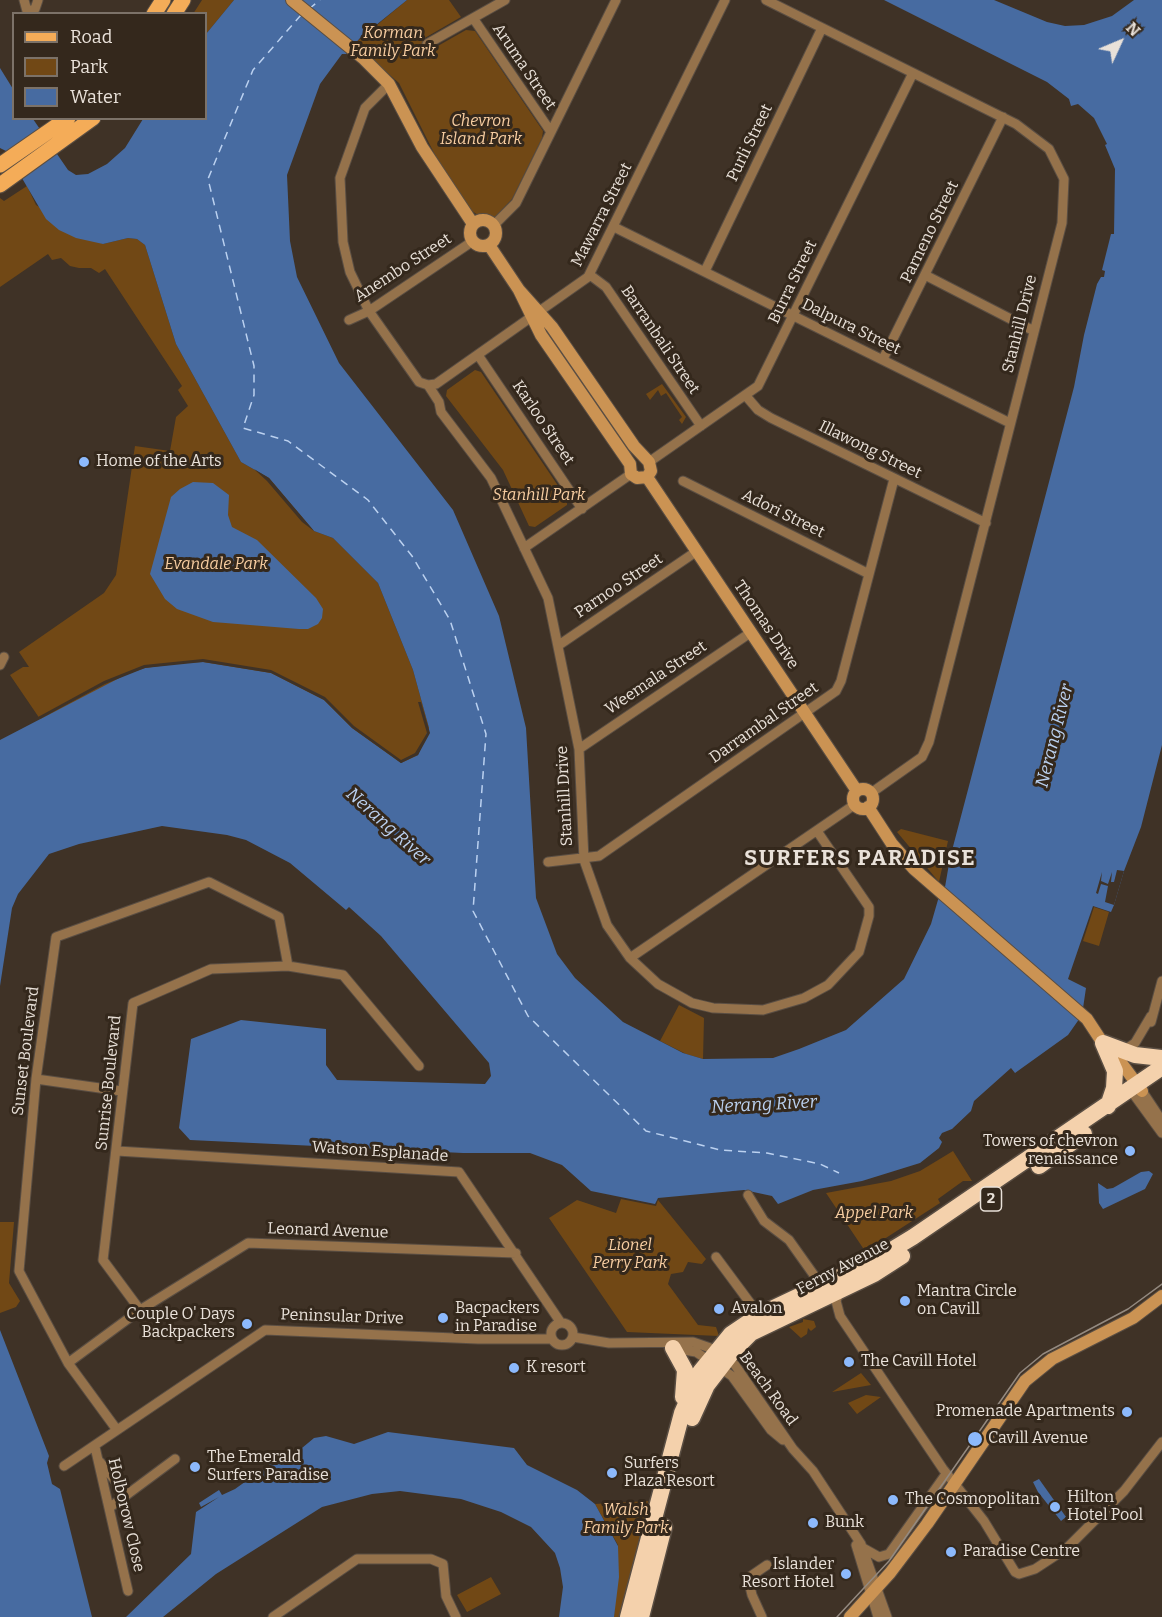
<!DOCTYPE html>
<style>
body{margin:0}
#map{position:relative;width:1162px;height:1617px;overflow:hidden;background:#3f3226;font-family:Bitter,serif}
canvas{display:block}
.legend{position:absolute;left:12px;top:12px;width:195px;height:108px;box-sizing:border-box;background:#34281c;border:2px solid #7c7268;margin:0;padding:8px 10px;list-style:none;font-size:18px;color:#e9e1d9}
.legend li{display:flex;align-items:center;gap:12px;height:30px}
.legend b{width:30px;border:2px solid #7c7268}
.north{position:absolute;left:1090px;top:12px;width:60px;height:60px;-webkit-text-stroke:4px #34281c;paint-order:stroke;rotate:46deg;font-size:16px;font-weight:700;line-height:24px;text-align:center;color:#e9e1d9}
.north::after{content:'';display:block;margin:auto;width:21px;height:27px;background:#e9e1d9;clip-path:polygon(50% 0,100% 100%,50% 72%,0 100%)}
</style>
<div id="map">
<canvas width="1162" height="1617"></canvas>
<ul class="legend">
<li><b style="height:8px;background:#f4ac58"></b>Road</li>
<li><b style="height:16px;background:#714815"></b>Park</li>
<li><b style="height:16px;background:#476ba1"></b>Water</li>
</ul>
<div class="north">N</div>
</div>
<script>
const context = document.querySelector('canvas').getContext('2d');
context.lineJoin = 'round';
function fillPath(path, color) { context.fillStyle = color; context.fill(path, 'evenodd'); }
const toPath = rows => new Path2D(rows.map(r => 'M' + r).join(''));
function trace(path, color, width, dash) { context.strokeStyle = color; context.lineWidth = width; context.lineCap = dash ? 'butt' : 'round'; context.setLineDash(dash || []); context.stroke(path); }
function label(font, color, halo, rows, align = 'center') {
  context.font = font + ' Bitter,serif'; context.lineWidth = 6; context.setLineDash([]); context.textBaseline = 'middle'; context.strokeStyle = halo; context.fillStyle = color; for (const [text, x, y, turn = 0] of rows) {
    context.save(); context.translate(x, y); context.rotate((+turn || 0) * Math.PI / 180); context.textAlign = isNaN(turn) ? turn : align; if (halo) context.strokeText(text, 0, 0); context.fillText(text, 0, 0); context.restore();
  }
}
fillPath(toPath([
 [202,0,234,0,206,34,206,14,193,14],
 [407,0,449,0,461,17,423,39,425,47,429,51,466,30,475,31,543,131,542,138,512,199,494,218,484,219,472,211,437,159,399,83,354,44],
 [27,186,36,205,103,244,128,238,137,239,145,245,176,344,241,462,269,478,314,531,333,538,378,583,413,670,429,728,418,755,405,763,145,668,40,719,10,675,23,667,29,667,19,652,104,593,116,575,135,446,170,451,176,417,188,406,178,390,182,386,105,269,99,273,91,268,79,268,70,266,61,258,52,260,48,254,0,287,0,198,4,201],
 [475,370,481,372,567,499,567,505,535,527,529,526,503,470,446,396,447,390],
 [662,384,686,417,682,424,679,420,682,417,666,393,661,396,658,390,650,400,646,394],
 [901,829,948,841,939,882,897,832],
 [1094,907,1109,912,1099,946,1083,941],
 [679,1005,704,1018,703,1059,686,1054,660,1041],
 [953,1151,972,1181,963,1181,938,1199,940,1203,875,1245,867,1254,826,1193,891,1181,920,1171],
 [621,1199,656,1206,658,1200,706,1259,702,1264,688,1262,683,1272,671,1274,668,1284,698,1325,716,1327,719,1336,627,1332,549,1218,577,1200,616,1213],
 [0,1222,14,1222,9,1283,20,1301,16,1307,0,1313],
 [803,1319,814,1321,816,1327,811,1331,808,1328,807,1334,801,1338,789,1327,803,1322],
 [861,1373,871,1385,832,1392],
 [866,1395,881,1397,857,1414,848,1403],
 [648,1501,626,1607,623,1617,614,1617,618,1545,595,1504],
 [491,1577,501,1594,467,1612,457,1595]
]), '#714815');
fillPath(toPath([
 [234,0,407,0,360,38,346,54,342,54,320,84,287,175,290,241,297,277,339,363,453,510,499,616,526,728,536,898,557,954,575,978,623,1022,683,1053,703,1059,773,1058,799,1049,846,1030,904,979,931,924,942,886,945,887,950,858,1074,387,1084,335,1097,284,1101,277,1104,277,1105,271,1102,270,1111,234,1114,234,1115,169,1105,145,1107,144,1094,118,1078,104,1071,106,1069,99,1047,82,884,0,994,0,1047,22,1065,26,1084,25,1112,16,1134,0,1162,0,1162,745,1141,827,1124,871,1114,905,1111,912,1093,906,1068,979,1086,988,1082,1015,1068,1035,1015,1073,1011,1068,974,1101,971,1111,952,1129,942,1133,939,1138,942,1142,939,1148,920,1163,862,1181,813,1190,778,1204,772,1196,744,1190,658,1198,655,1204,591,1191,562,1165,530,1153,463,1153,190,1140,179,1128,191,1039,241,1020,326,1029,326,1065,337,1080,485,1084,491,1076,489,1063,381,936,349,907,346,910,290,863,246,840,227,835,162,826,79,844,49,854,18,894,12,908,0,986,0,740,127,674,145,668,183,663,203,662,271,673,324,700,352,728,401,763,418,755,429,728,413,670,378,583,333,538,314,531,269,478,241,462,176,344,145,245,137,239,128,238,103,244,76,238,59,230,46,219,6,151,0,148,0,68,13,89,14,118,33,119,68,170,76,175,88,174,107,164,125,148,143,119,206,118,206,34],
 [193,482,213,483,229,495,228,515,232,527,257,540,316,598,323,609,322,618,318,624,308,629,299,629,213,622,177,609,165,599,150,574,171,497,180,489],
 [1149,1171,1153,1174,1145,1189,1103,1209,1099,1203,1098,1183,1107,1189,1113,1188,1141,1172],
 [0,1330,49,1456,47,1463,52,1484,60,1489,92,1617,0,1617],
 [388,1432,514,1448,527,1465,577,1490,595,1504,618,1546,619,1577,614,1617,559,1617,563,1587,560,1568,555,1553,531,1527,501,1512,461,1499,400,1491,372,1494,322,1507,216,1574,163,1617,126,1617,191,1554,196,1512,219,1497,201,1507,199,1503,202,1501,219,1490,222,1495,235,1489,270,1464,290,1458,314,1438,326,1436,354,1444],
 [1039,1479,1066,1517,1061,1521,1038,1492,1033,1482]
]), '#476ba1');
fillPath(toPath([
 [254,469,269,478,314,531,302,522,267,481],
 [203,659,271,670,325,697,354,726,401,760,415,753,427,733,418,702,421,702,430,733,418,755,401,763,352,728,324,700,271,673,203,662,145,668,105,684,40,719,38,717,104,681,144,665],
 [1117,870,1124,871,1114,905,1105,902,1108,886,1101,884,1098,894,1096,893,1102,872,1101,881,1108,884,1112,872,1111,882,1114,882]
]), '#3f3226');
trace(toPath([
 [309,9,320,0],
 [301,15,253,70,208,179,254,366,254,395,243,428,288,441,368,500,412,556,450,620,486,734,473,911,528,1016,646,1131,720,1150,767,1153,820,1164,839,1173]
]), '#bbd1f0', 1.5, [8, 6]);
const street = toPath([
 [24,0,27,11,35,9,38,0],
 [766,0,1016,124,1049,149,1064,179,1062,223,929,742,922,757,871,793],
 [473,18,551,132],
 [427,44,505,0],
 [389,84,365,108,340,178,343,242,350,272,369,311,419,382,428,385,436,384,588,277,725,0],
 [494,225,516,203,616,0],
 [614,227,1010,423],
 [705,271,822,28],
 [590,275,606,287,701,426],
 [925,275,1034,331],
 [349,320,369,311,473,241],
 [478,355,582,509],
 [883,359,1003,117],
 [428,385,439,402,441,412,491,478,548,598,579,749,584,860,607,925,630,958,854,805],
 [746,396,758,410,771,418,986,523],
 [649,462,758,386,913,73],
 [683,481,869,574],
 [524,548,631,474],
 [559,645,697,551],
 [0,665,4,657],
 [579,749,750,633],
 [548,862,599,856,836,691,841,681,894,479],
 [630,958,658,984,692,1003,713,1008,763,1010,804,998,828,985,859,952,869,916,869,907,817,831],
 [1151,1022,1162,981],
 [1123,1051,1135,1043,1151,1016],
 [36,1079,121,1091],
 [1142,1091,1162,1121],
 [1135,1096,1162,1133],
 [117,1151,459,1172,561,1323],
 [748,1195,764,1221,789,1240,821,1285],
 [716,1257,759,1315],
 [840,1290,836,1301,840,1316,943,1469,984,1521,1015,1572,1019,1574,1035,1569,1067,1548,1124,1491,1162,1442],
 [140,1310,103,1260,133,1003,211,969,288,966,343,975,419,1066],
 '551 1334a11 11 0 1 1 22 0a11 11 0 1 1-22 0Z',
 [573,1337,609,1343,693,1342,716,1350,735,1365,793,1449,813,1471,861,1544,887,1617],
 [671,1348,696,1352,732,1376,771,1430,783,1440],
 [68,1363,140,1310,248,1243,516,1253],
 [117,1430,68,1363,19,1271,36,1079,56,937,209,882,279,917,288,966],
 [95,1447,128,1591],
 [100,1462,126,1494],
 [64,1466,265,1330,478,1339,552,1339],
 [109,1508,175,1459],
 [856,1545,878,1617],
 [863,1548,879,1557,889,1554,946,1474],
 [273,1617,357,1559,431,1559,443,1564,446,1596,456,1617],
 [762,1617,752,1595,748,1578,767,1565]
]);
const secondary = toPath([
 [292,0,363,58,389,84,422,147,473,224],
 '470 233a13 13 0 1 1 26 0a13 13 0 1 1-26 0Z',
 [489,245,519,290,541,335,630,464,631,474,637,478,647,477,651,471,649,462,634,446,552,327,519,290],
 [647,477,857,791],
 '853 799a10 10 0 1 1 20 0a10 10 0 1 1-20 0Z',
 [868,807,892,844,914,869,1087,1019,1106,1048],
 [1111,1049,1142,1091],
 [850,1617,890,1573,927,1524,1025,1381,1052,1359,1133,1318,1162,1296]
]);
const primary = toPath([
 [154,14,163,0],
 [174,14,183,0],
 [0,165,68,118],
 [0,185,93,118]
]);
const highway = toPath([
 [1103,1043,1115,1071,1114,1088,1108,1106],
 [1103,1043,1135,1055,1162,1058],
 [1039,1166,1084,1134],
 [673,1348,685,1370,683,1397],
 [692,1418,707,1385,734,1350,751,1333,874,1274,902,1256],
 [628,1617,682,1413,700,1372,731,1334,759,1315,875,1260,913,1237,1162,1067],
 [641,1617,664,1527]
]);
trace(street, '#5a4e43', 11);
trace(secondary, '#5a4e43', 14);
trace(primary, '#5a4e43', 17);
trace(highway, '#5a4e43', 19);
trace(street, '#95724b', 9);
trace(secondary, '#cb9353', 12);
trace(primary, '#f4ac58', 15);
trace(highway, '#f4d1ac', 16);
trace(toPath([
 [837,1617,889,1561,1020,1373,1043,1354,1128,1309,1162,1284]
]), '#948a80', 1.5);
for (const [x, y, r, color] of [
 [84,462,6,"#8cb9fc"],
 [1130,1151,6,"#8cb9fc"],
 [905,1301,6,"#8cb9fc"],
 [719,1309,6,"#8cb9fc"],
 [443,1318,6,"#8cb9fc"],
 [247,1324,6,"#8cb9fc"],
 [849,1362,6,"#8cb9fc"],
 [514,1368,6,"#8cb9fc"],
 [1127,1412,6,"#8cb9fc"],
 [975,1439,8,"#8cb9fc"],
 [195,1467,6,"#8cb9fc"],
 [612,1473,6,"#8cb9fc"],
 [893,1500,6,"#8cb9fc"],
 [1055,1507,6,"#8cb9fc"],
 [813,1523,6,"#8cb9fc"],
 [951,1552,6,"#8cb9fc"],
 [846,1574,6,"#8cb9fc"]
]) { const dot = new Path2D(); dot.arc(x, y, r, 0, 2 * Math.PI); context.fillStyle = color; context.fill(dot); trace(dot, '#34281c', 2); }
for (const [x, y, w] of [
 [991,1199,21]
]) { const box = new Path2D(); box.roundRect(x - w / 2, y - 12, w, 24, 4.5); context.fillStyle = '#34281c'; context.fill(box); trace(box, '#e9e1d9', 1.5); }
label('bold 15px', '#e9e1d9', null, [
 ["2",991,1199]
]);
label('italic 16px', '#f7cda1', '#34281c', [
 ["Korman",393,34],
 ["Family Park",393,52],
 ["Chevron",481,122],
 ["Island Park",481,140],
 ["Stanhill Park",539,496],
 ["Evandale Park",216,565],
 ["Appel Park",874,1214],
 ["Lionel",630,1246],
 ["Perry Park",630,1264],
 ["Walsh",626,1511],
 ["Family Park",626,1529]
]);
label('16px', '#e9e1d9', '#34281c', [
 ["Aruma Street",524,67,56],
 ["Purli Street",750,143,-64],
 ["Mawarra Street",602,215,-63],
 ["Parneno Street",930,232,-64],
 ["Anembo Street",403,268,-33],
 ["Burra Street",793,282,-64],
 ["Stanhill Drive",1020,324,-76],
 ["Dalpura Street",851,327,26],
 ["Barranbali Street",660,340,56],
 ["Karloo Street",543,423,56],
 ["Illawong Street",870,450,26],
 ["Adori Street",783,514,26],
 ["Parnoo Street",619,586,-34],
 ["Thomas Drive",766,625,56],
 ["Weemala Street",656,678,-34],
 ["Darrambal Street",764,723,-35],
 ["Stanhill Drive",565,796,-93],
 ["Sunset Boulevard",26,1051,-83],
 ["Sunrise Boulevard",109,1083,-84],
 ["Watson Esplanade",380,1152,4],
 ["Leonard Avenue",328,1231,2],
 ["Ferny Avenue",843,1267,-28],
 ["Peninsular Drive",342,1317,2],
 ["Beach Road",768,1389,54],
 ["Holborow Close",126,1515,77]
]);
label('16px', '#e9e1d9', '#34281c', [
 ["Home of the Arts",96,462],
 ["Towers of chevron",1118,1142,"right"],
 ["renaissance",1118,1160,"right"],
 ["Mantra Circle",917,1292],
 ["on Cavill",917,1310],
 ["Bacpackers",455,1309],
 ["in Paradise",455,1327],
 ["Avalon",731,1309],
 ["Couple O' Days",235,1315,"right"],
 ["Backpackers",235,1333,"right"],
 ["The Cavill Hotel",861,1362],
 ["K resort",526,1368],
 ["Promenade Apartments",1115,1412,"right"],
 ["Cavill Avenue",988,1439],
 ["The Emerald",207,1458],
 ["Surfers Paradise",207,1476],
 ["Surfers",624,1464],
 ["Plaza Resort",624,1482],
 ["Hilton",1067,1498],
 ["Hotel Pool",1067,1516],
 ["The Cosmopolitan",905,1500],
 ["Bunk",825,1523],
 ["Paradise Centre",963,1552],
 ["Islander",834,1565,"right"],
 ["Resort Hotel",834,1583,"right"]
], 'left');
label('italic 18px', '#bbd1f0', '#34281c', [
 ["Nerang River",1055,736,-76],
 ["Nerang River",388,827,42],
 ["Nerang River",764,1105,-3]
]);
context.letterSpacing = '1.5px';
label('bold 22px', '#e9e1d9', '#34281c', [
 ["SURFERS PARADISE",860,859]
]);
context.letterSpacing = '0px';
</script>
